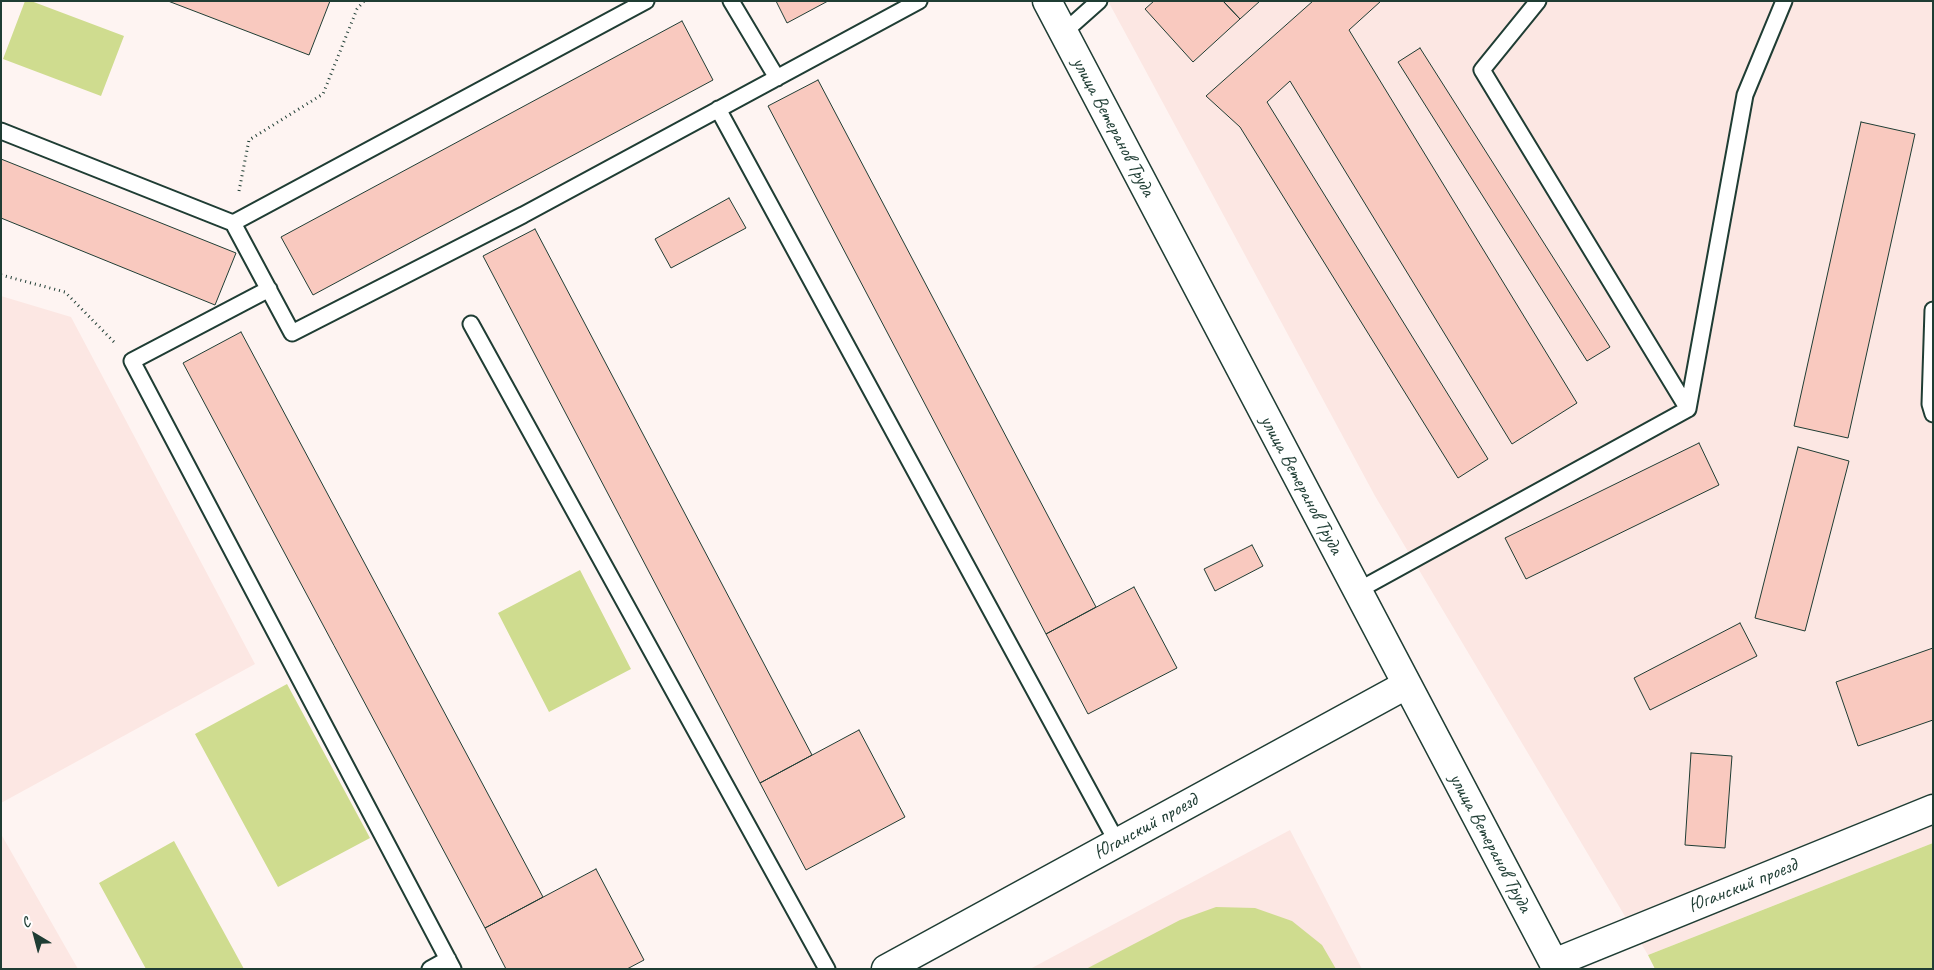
<!DOCTYPE html>
<meta charset="utf-8">
<style>
body{margin:0}
#map{position:relative;width:1934px;height:970px;overflow:hidden;background:#fef4f2;font-family:Caveat,sans-serif}
canvas{display:block}
.frame{position:absolute;inset:0;border:2px solid #1f3d34;pointer-events:none}
.north{position:absolute;left:10px;top:910px;width:50px;height:50px;-webkit-text-stroke:4px #fff;paint-order:stroke;rotate:323deg;font-size:14px;font-weight:700;line-height:20px;text-align:center;color:#1f3d34}
.north::after{content:'';display:block;margin:auto;width:18px;height:22px;background:#1f3d34;clip-path:polygon(50% 0,100% 100%,50% 72%,0 100%)}
</style>
<div id="map">
<canvas width="1934" height="970"></canvas>
<div class="frame"></div>
<div class="north">С</div>
</div>
<script>
const context = document.querySelector('canvas').getContext('2d');
context.lineJoin = 'round';
function fillPath(path, color) { context.fillStyle = color; context.fill(path, 'evenodd'); }
const toPath = rows => new Path2D(rows.map(r => 'M' + r).join(''));
function trace(path, color, width, dash) { context.strokeStyle = color; context.lineWidth = width; context.lineCap = dash ? 'butt' : 'round'; context.setLineDash(dash || []); context.stroke(path); }
function label(font, color, halo, rows, align = 'center') {
  context.font = font + ' Caveat,sans-serif'; context.lineWidth = 4; context.setLineDash([]); context.textBaseline = 'middle'; context.strokeStyle = halo; context.fillStyle = color; for (const [text, x, y, turn = 0] of rows) {
    context.save(); context.translate(x, y); context.rotate((+turn || 0) * Math.PI / 180); context.textAlign = isNaN(turn) ? turn : align; if (halo) context.strokeText(text, 0, 0); context.fillText(text, 0, 0); context.restore();
  }
}
fillPath(toPath([
 [1108,1,1933,1,1933,843,1648,955,1375,496],
 [1,296,71,317,255,664,1,803],
 [1290,830,1362,969,1030,969],
 [1,834,78,969,1,969]
]), '#fce7e3');
fillPath(toPath([
 [25,1,31,1,124,36,101,96,3,59],
 [580,570,631,669,549,712,498,613],
 [287,684,370,838,278,887,195,734],
 [174,841,244,969,146,969,99,883],
 [1933,843,1933,969,1655,969,1648,955],
 [1216,907,1255,908,1292,921,1322,945,1336,969,1086,969,1180,920]
]), '#cfdc8f');
const building = toPath([
 [168,1,330,1,309,55,168,1],
 [776,1,828,1,787,23,776,1],
 [1154,1,1223,1,1240,19,1193,62,1145,9,1154,1],
 [1223,1,1260,1,1240,19,1223,1],
 [1313,1,1381,1,1349,30,1577,403,1512,444,1290,81,1267,102,1488,459,1458,478,1240,127,1206,96,1313,1],
 [682,21,713,80,313,295,281,237,682,21],
 [1420,48,1610,347,1587,361,1398,62,1420,48],
 [818,80,1096,607,1046,634,768,106,818,80],
 [1861,122,1915,134,1848,438,1794,426,1861,122],
 [1,159,236,253,215,305,1,218,1,159],
 [729,198,746,228,671,268,655,239,729,198],
 [535,229,812,755,760,783,483,256,535,229],
 [241,332,543,897,485,928,183,363,241,332],
 [1699,443,1719,485,1526,579,1505,538,1699,443],
 [1798,447,1849,461,1805,631,1755,618,1798,447],
 [1252,545,1263,566,1215,591,1204,569,1252,545],
 [1134,587,1177,668,1088,714,1046,634,1134,587],
 [1740,623,1757,656,1650,710,1634,678,1740,623],
 [1933,648,1933,720,1858,746,1836,682,1933,648],
 [859,730,905,817,806,870,760,783,859,730],
 [1691,753,1732,756,1725,848,1685,845,1691,753],
 [596,869,644,960,627,969,506,969,485,928,596,869]
]);
fillPath(building, '#f9c9bf');
trace(building, '#1f3d34', 1);
const lane = toPath([
 [731,1,777,78],
 [1538,1,1482,70,1688,409],
 [1063,33,1099,1],
 [718,109,1117,842],
 [1,131,233,223,292,333,523,215,919,1],
 [233,223,646,1],
 [269,289,132,361,453,969],
 [1933,310,1930,404,1933,414],
 [471,324,827,969],
 [1357,591,1688,409,1745,95,1784,1],
 [430,969,448,959]
]);
const street = toPath([
 [1554,963,1933,809],
 [886,969,1406,685]
]);
const secondary = toPath([
 [1047,1,1557,969]
]);
trace(lane, '#1f3d34', 19);
trace(street, '#1f3d34', 31);
trace(secondary, '#1f3d34', 31);
trace(toPath([
 [239,191,249,140,323,94,357,9,364,1],
 [1,275,65,292,114,342]
]), '#1f3d34', 3, [1, 4]);
trace(lane, '#fff', 15);
trace(street, '#fff', 28);
trace(secondary, '#fff', 28);
label('20px', '#1f3d34', '#fff', [
 ["улица Ветеранов Труда",1113,127,62],
 ["улица Ветеранов Труда",1301,485,62],
 ["Юганский проезд",1146,827,-29],
 ["улица Ветеранов Труда",1490,843,62],
 ["Юганский проезд",1743,886,-22]
]);
</script>
